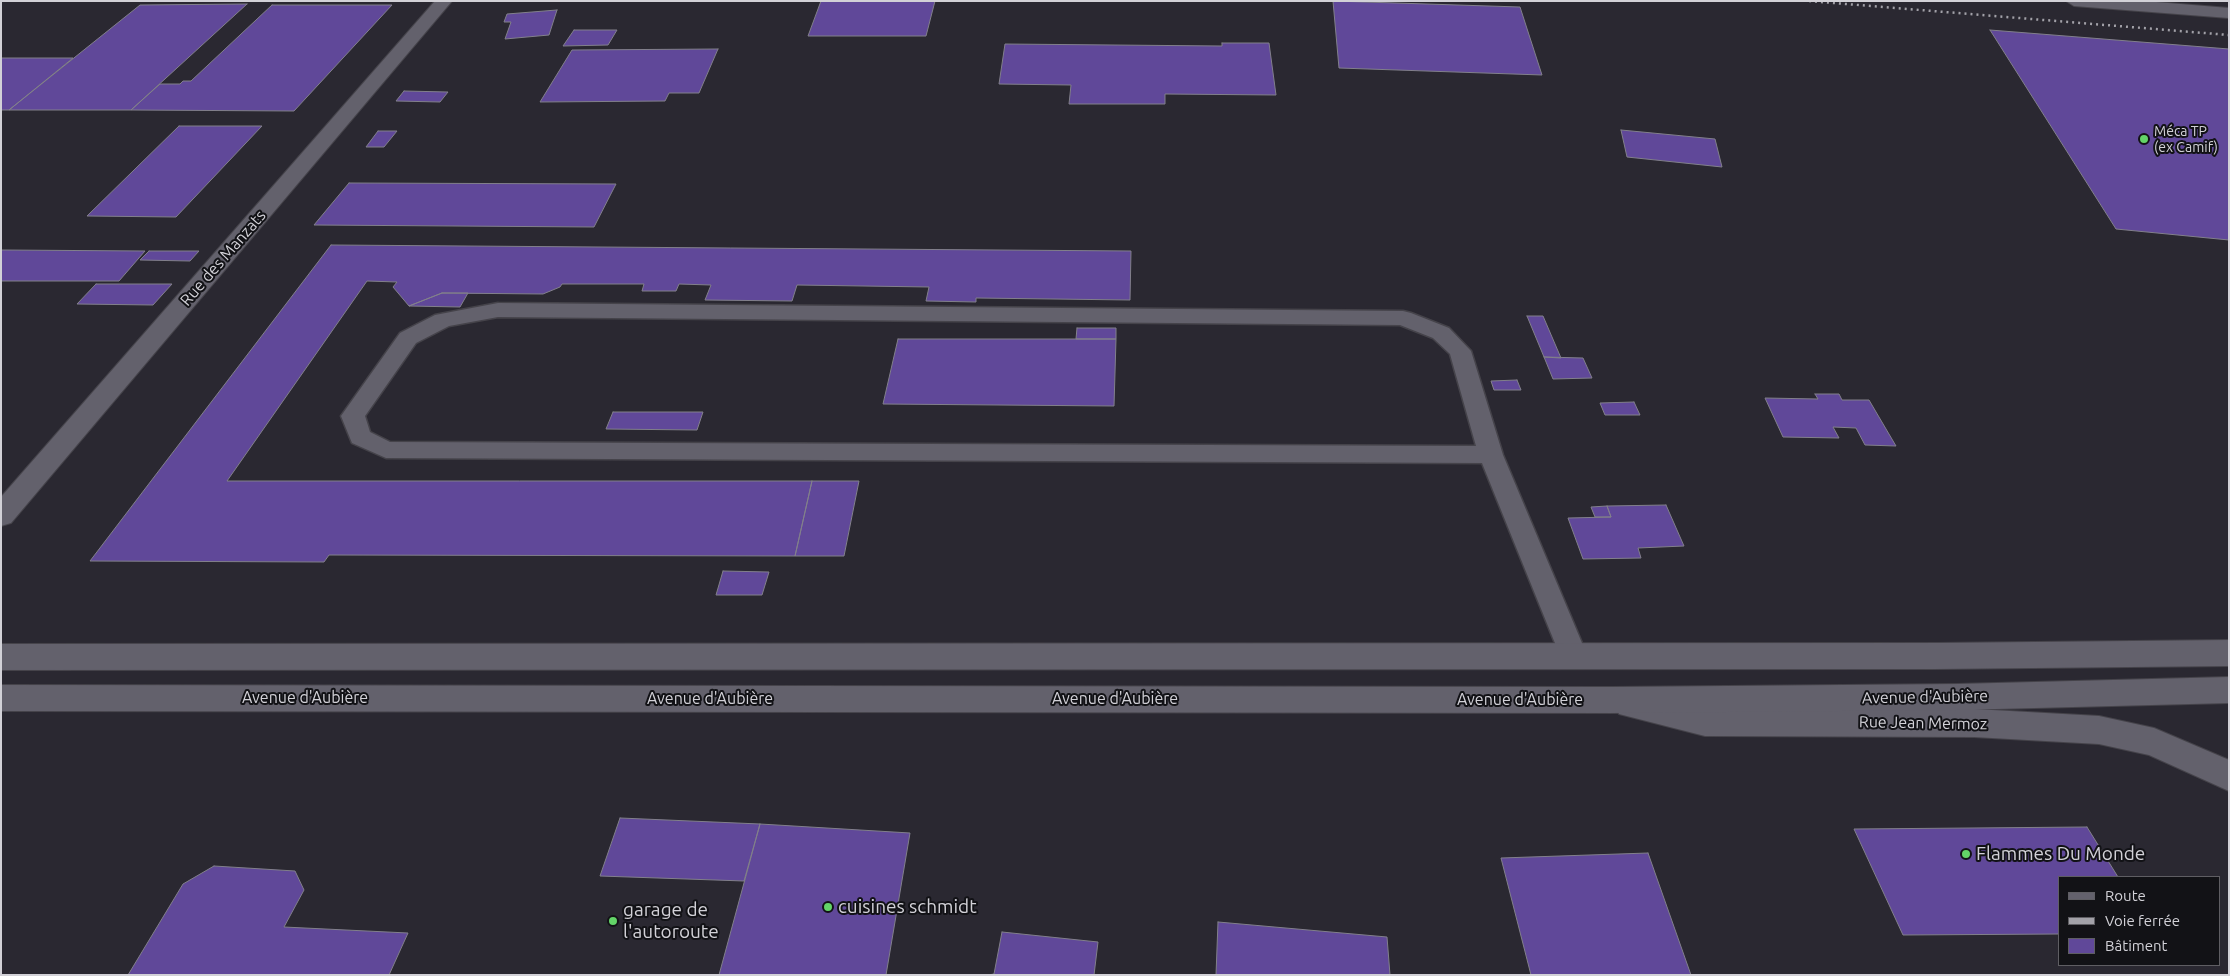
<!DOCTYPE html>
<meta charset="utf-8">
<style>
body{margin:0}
#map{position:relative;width:2230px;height:976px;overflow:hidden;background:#2a2831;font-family:Ubuntu,sans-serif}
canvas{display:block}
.frame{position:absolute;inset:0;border:2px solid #d2d1d7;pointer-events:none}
.legend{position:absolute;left:2058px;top:876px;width:162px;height:90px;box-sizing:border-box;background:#121216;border:1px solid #5f5e63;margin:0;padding:6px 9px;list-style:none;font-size:15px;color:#d2d1d7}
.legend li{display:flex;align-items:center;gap:10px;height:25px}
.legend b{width:25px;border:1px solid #5f5e63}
</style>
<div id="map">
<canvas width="2230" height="976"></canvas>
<div class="frame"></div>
<ul class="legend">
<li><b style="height:6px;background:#63616c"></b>Route</li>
<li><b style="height:6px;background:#a2a1a8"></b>Voie ferrée</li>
<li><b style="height:14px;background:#604899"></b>Bâtiment</li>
</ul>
</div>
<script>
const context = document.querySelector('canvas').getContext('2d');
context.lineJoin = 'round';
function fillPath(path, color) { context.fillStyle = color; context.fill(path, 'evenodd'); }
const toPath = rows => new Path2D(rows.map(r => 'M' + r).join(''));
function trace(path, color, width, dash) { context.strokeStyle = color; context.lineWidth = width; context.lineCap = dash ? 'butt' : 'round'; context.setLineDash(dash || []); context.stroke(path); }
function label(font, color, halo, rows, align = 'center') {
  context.font = font + ' Ubuntu,sans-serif'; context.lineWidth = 4; context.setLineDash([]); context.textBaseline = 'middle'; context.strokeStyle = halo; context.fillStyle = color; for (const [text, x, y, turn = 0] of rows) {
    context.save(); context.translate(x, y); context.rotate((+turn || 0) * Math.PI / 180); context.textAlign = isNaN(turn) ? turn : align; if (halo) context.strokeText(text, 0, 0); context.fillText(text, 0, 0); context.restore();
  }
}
const building = toPath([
 [821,1,935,1,926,36,808,36,821,1],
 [1333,1,1520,7,1542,75,1339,68,1333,1],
 [247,4,131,110,9,110,140,5,247,4],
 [272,5,392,5,294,111,131,110,160,84,180,84,183,81,191,81,272,5],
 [557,10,549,35,505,39,511,22,504,22,507,14,557,10],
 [574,30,617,30,608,45,563,46,574,30],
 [1990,30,2229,49,2229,240,2116,229,1990,30],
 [1222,43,1269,43,1276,95,1165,94,1165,104,1069,104,1071,85,999,84,1005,44,1222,46,1222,43],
 [718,49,699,93,669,93,665,101,540,102,572,50,718,49],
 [1,58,73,58,9,110,1,110,1,58],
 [404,91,448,92,440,102,396,101,404,91],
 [179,126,262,126,176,217,87,216,179,126],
 [1621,130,1715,139,1722,167,1627,157,1621,130],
 [378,131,397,131,384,147,366,147,378,131],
 [349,183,616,184,594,227,314,225,349,183],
 [331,245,1131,251,1130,300,976,298,976,302,926,301,929,287,797,285,792,301,705,300,711,285,679,284,676,291,642,291,644,284,562,284,560,287,543,294,442,293,409,306,393,287,397,282,367,281,227,481,812,481,795,556,329,555,324,562,90,561,331,245],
 [1,250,145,251,119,281,1,281,1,250],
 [149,251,199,251,190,261,140,260,149,251],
 [96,284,172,284,153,305,77,304,96,284],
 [442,293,468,293,460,307,409,306,442,293],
 [1527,316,1543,316,1561,358,1544,357,1527,316],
 [1077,328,1116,328,1116,339,1076,339,1077,328],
 [898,339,1116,339,1114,406,883,404,898,339],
 [1544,357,1583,358,1592,378,1553,379,1544,357],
 [1517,380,1521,390,1494,390,1491,381,1517,380],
 [1815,394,1839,394,1842,400,1869,400,1896,446,1865,445,1856,428,1833,427,1839,438,1783,437,1765,398,1818,399,1815,394],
 [1634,402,1640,415,1605,415,1600,403,1634,402],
 [613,412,703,412,697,430,606,429,613,412],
 [812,481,859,481,844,556,795,556,812,481],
 [1666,505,1684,546,1638,548,1641,558,1583,559,1568,518,1611,517,1607,506,1666,505],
 [1607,506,1611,517,1595,517,1591,507,1607,506],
 [723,571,769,572,762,595,716,595,723,571],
 [620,818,760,824,744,881,600,876,620,818],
 [760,824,910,833,886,975,719,975,760,824],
 [2087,827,2118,877,2059,877,2059,934,1903,935,1854,829,2087,827],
 [1648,853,1691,975,1531,975,1501,858,1648,853],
 [214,866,295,871,304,890,284,927,408,933,389,975,128,975,183,884,214,866],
 [1218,922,1387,937,1390,975,1216,975,1218,922],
 [1002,932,1098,942,1094,975,988,975,994,974,1002,932]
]);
fillPath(building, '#604899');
trace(building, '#82808b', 1);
const lane = toPath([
 [498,303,1403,311,1411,313,1449,328,1471,351,1503,455,1587,655,1583,663,1573,666,1563,663,1482,463,386,458,352,443,341,416,400,333,435,315,498,303],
 [498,317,1400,325,1433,338,1450,354,1476,446,390,442,370,432,365,416,416,343,449,326,498,317]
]);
const street = toPath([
 [435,1,452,1,11,523,1,526,1,497,435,1],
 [2066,1,2144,1,2229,8,2229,18,2074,6,2066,1],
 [1630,690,1705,708,1974,709,2099,716,2154,728,2229,760,2229,791,2149,755,2099,744,1974,737,1705,736,1619,714,1614,704,1619,694,1630,690]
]);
const secondary = toPath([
 [2229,640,2229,666,1936,669,1,670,1,644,1936,643,2229,640],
 [2229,677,2229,703,1957,710,1611,713,1,711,1,685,1611,687,1957,684,2229,677]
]);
trace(lane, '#45434a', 3);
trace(street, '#45434a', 2);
trace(secondary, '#45434a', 2);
fillPath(lane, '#63616c');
fillPath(street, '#63616c');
fillPath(secondary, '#63616c');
trace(toPath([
 [1809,1,2229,35]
]), '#a2a1a8', 2.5, [2, 4]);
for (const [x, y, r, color] of [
 [2144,139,5,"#63d468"],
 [1966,854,5,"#63d468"],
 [828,907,5,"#63d468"],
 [613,921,5,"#63d468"]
]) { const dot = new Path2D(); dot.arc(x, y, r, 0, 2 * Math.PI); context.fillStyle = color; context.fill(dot); trace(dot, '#121216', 2); }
label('14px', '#d2d1d7', '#121216', [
 ["Méca TP",2154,131],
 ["(ex Camif)",2154,147]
], 'left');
label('16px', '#d2d1d7', '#121216', [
 ["Rue des Manzats",223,258,-49],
 ["Avenue d'Aubière",1925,697,-1],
 ["Avenue d'Aubière",305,698],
 ["Avenue d'Aubière",710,699],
 ["Avenue d'Aubière",1115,699],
 ["Avenue d'Aubière",1520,700],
 ["Rue Jean Mermoz",1923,723,1]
]);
label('19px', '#d2d1d7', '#121216', [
 ["Flammes Du Monde",1976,854],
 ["cuisines schmidt",838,907],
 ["garage de",623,910],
 ["l'autoroute",623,932]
], 'left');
</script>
